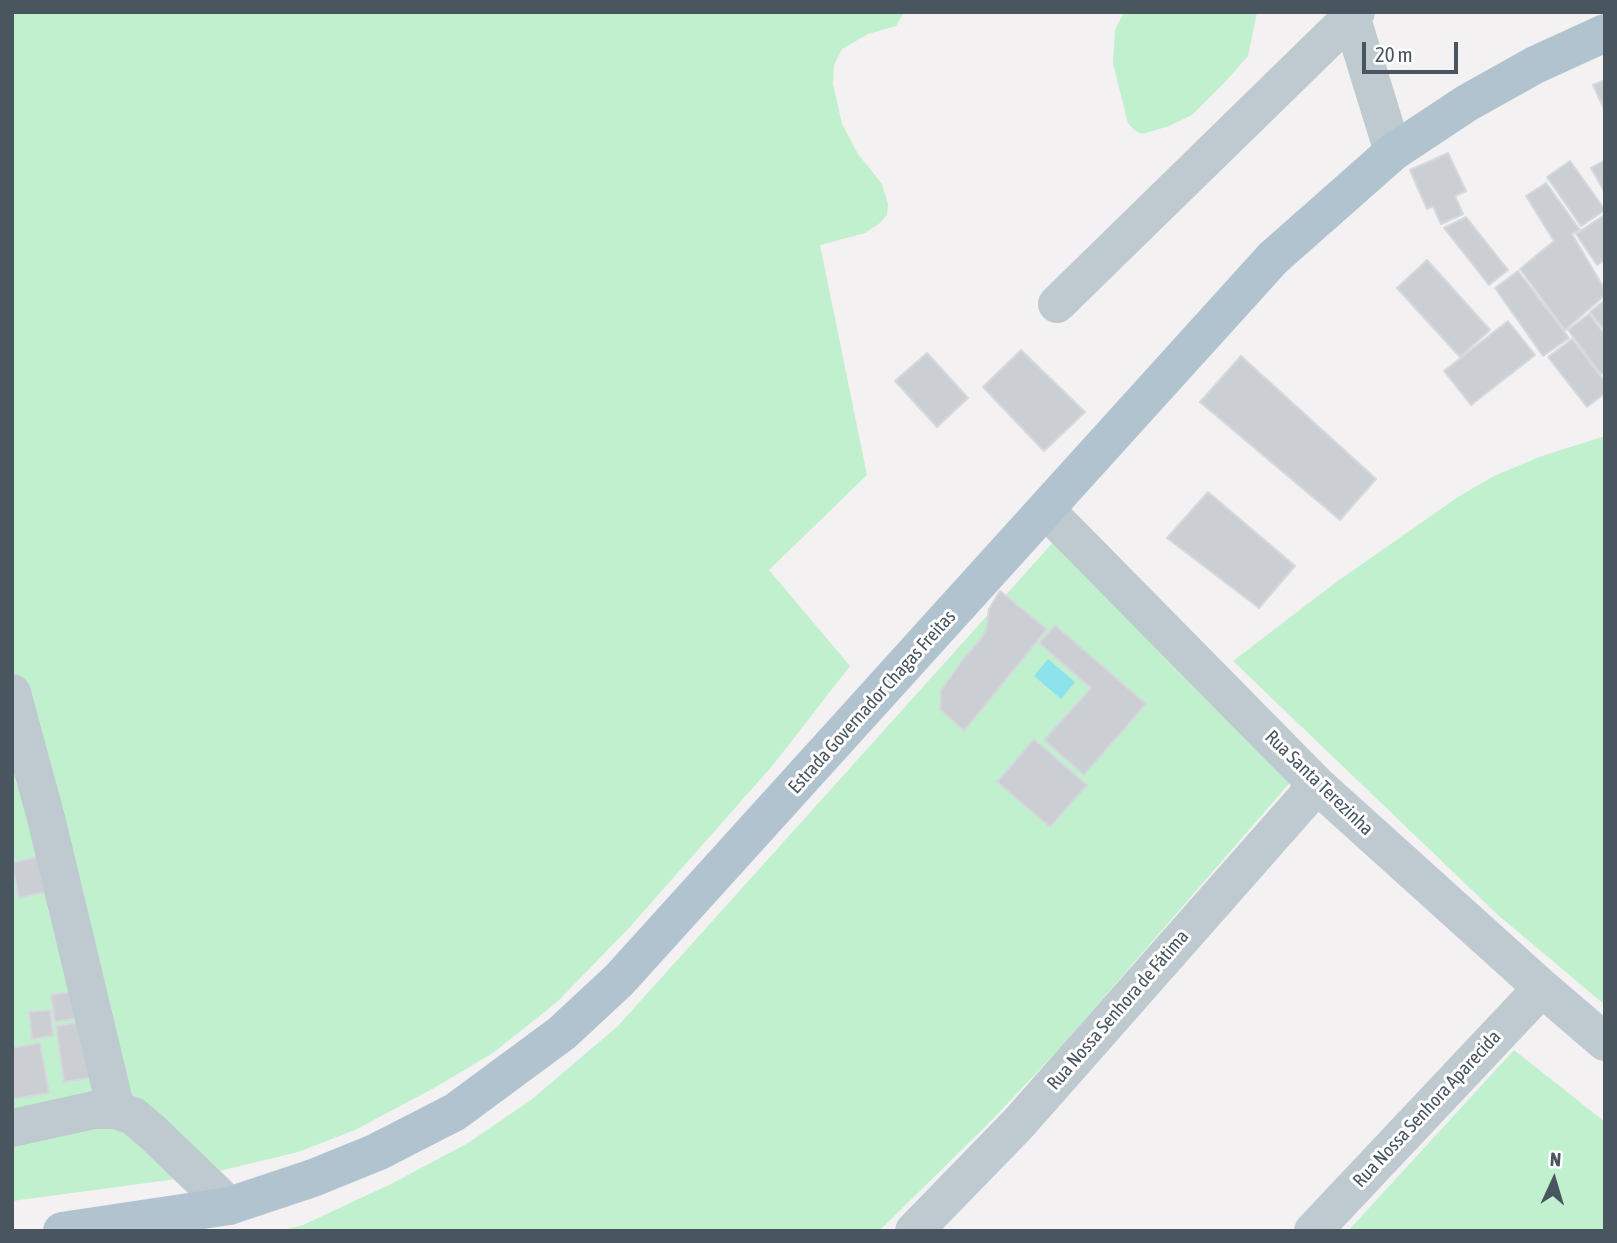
<!DOCTYPE html>
<meta charset="utf-8">
<style>
body{margin:0}
#map{position:relative;width:1617px;height:1243px;overflow:hidden;background:#f3f1f1;font-family:"Asap Condensed",sans-serif}
canvas{display:block}
.frame{position:absolute;inset:0;border:14px solid #49565f;pointer-events:none}
.north{position:absolute;left:1519px;top:1145px;width:70px;height:70px;-webkit-text-stroke:5px #fff;paint-order:stroke;rotate:4deg;font-size:19px;font-weight:700;line-height:28px;text-align:center;color:#49565f}
.north::after{content:'';display:block;margin:auto;width:24px;height:32px;background:#49565f;clip-path:polygon(50% 0,100% 100%,50% 72%,0 100%)}
.scale{position:absolute;left:1362px;top:42px;width:96px;height:32px;box-sizing:border-box;border:4px solid #49565f;border-top:0;padding-left:9px;font-size:21px;line-height:24px;white-space:nowrap;color:#49565f;-webkit-text-stroke:5px #fff;paint-order:stroke}
</style>
<div id="map">
<canvas width="1617" height="1243"></canvas>
<div class="frame"></div>
<div class="north">N</div>
<div class="scale">20 m</div>
</div>
<script>
const context = document.querySelector('canvas').getContext('2d');
context.lineJoin = 'round';
function fillPath(path, color) { context.fillStyle = color; context.fill(path, 'evenodd'); }
const toPath = rows => new Path2D(rows.map(r => 'M' + r).join(''));
function trace(path, color, width, dash) { context.strokeStyle = color; context.lineWidth = width; context.lineCap = dash ? 'butt' : 'round'; context.setLineDash(dash || []); context.stroke(path); }
function label(font, color, halo, rows, align = 'center') {
  context.font = font + ' "Asap Condensed",sans-serif'; context.lineWidth = 6; context.setLineDash([]); context.textBaseline = 'middle'; context.strokeStyle = halo; context.fillStyle = color; for (const [text, x, y, turn = 0] of rows) {
    context.save(); context.translate(x, y); context.rotate((+turn || 0) * Math.PI / 180); context.textAlign = isNaN(turn) ? turn : align; if (halo) context.strokeText(text, 0, 0); context.fillText(text, 0, 0); context.restore();
  }
}
fillPath(toPath([
 [12,12,904,12,896,26,868,34,842,49,834,65,833,84,842,124,858,154,882,184,888,204,887,215,880,223,865,233,820,245,867,475,769,570,850,666,773,765,628,929,557,1002,493,1053,434,1088,355,1130,298,1152,199,1176,12,1201],
 [1124,12,1257,12,1248,56,1224,83,1192,115,1169,126,1142,134,1134,130,1128,123,1113,63,1115,30],
 [1605,436,1605,1005,1498,915,1233,661,1335,583,1458,497,1494,476,1542,456],
 [1056,539,1293,779,1060,1048,988,1124,879,1231,280,1231,303,1225,391,1184,468,1143,531,1100,618,1026],
 [1514,1050,1605,1122,1605,1231,1348,1231]
]), '#c1f0ce');
fillPath(toPath([
 [1048,659,1075,682,1061,699,1034,676]
]), '#8ee2ec');
const building = toPath([
 [1605,80,1605,111,1593,85,1605,80],
 [1448,153,1466,191,1455,196,1463,214,1441,224,1433,206,1427,209,1410,170,1448,153],
 [1605,160,1605,193,1591,168,1605,160],
 [1570,161,1605,210,1581,226,1547,177,1570,161],
 [1546,183,1580,230,1572,234,1605,290,1605,295,1565,330,1520,269,1554,241,1526,196,1546,183],
 [1603,216,1605,219,1605,260,1597,265,1576,234,1603,216],
 [1466,217,1508,270,1489,285,1444,228,1466,217],
 [1427,260,1490,330,1460,357,1397,288,1427,260],
 [1518,271,1569,338,1543,356,1495,288,1518,271],
 [1605,300,1605,331,1590,312,1605,300],
 [1589,314,1605,335,1605,372,1601,374,1568,330,1589,314],
 [1508,321,1535,355,1471,405,1444,371,1508,321],
 [1572,339,1605,382,1605,393,1587,407,1548,357,1572,339],
 [1021,350,1085,412,1044,451,983,387,1021,350],
 [927,353,968,398,937,427,895,381,927,353],
 [1241,356,1376,479,1340,520,1200,402,1241,356],
 [1208,492,1295,566,1259,608,1167,538,1208,492],
 [1000,591,1047,629,964,731,940,709,941,690,964,658,980,640,986,630,989,609,1000,591],
 [1055,625,1146,704,1084,775,1044,740,1091,688,1039,643,1055,625],
 [1034,739,1087,785,1050,827,997,782,1034,739],
 [45,855,53,890,19,898,12,863,45,855],
 [81,990,85,1017,55,1022,51,995,81,990],
 [50,1010,53,1036,32,1039,29,1012,50,1010],
 [87,1021,96,1077,64,1082,56,1026,87,1021],
 [40,1043,49,1093,12,1099,12,1048,40,1043]
]);
fillPath(building, '#cbcfd3');
trace(building, '#d5d8dc', 2);
trace(toPath([
 [1352,19,1393,152],
 [1057,304,1356,12],
 [1046,510,1317,785,1542,988,1605,1042],
 [12,693,46,818,116,1110],
 [12,1128,94,1110,116,1110,133,1116,150,1130,229,1206],
 [914,1231,1018,1124,1317,785],
 [1313,1231,1542,988]
]), '#bfcad0', 38);
trace(toPath([
 [62,1231,229,1206,313,1178,377,1152,455,1112,562,1033,619,980,1273,258,1393,152,1467,103,1535,65,1605,33]
]), '#b1c3cf', 38);
label('19px', '#49565f', '#fff', [
 ["Estrada Governador Chagas Freitas",872,702,-48],
 ["Rua Santa Terezinha",1319,783,44],
 ["Rua Nossa Senhora de Fátima",1118,1010,-49],
 ["Rua Nossa Senhora Aparecida",1427,1109,-47]
]);
</script>
